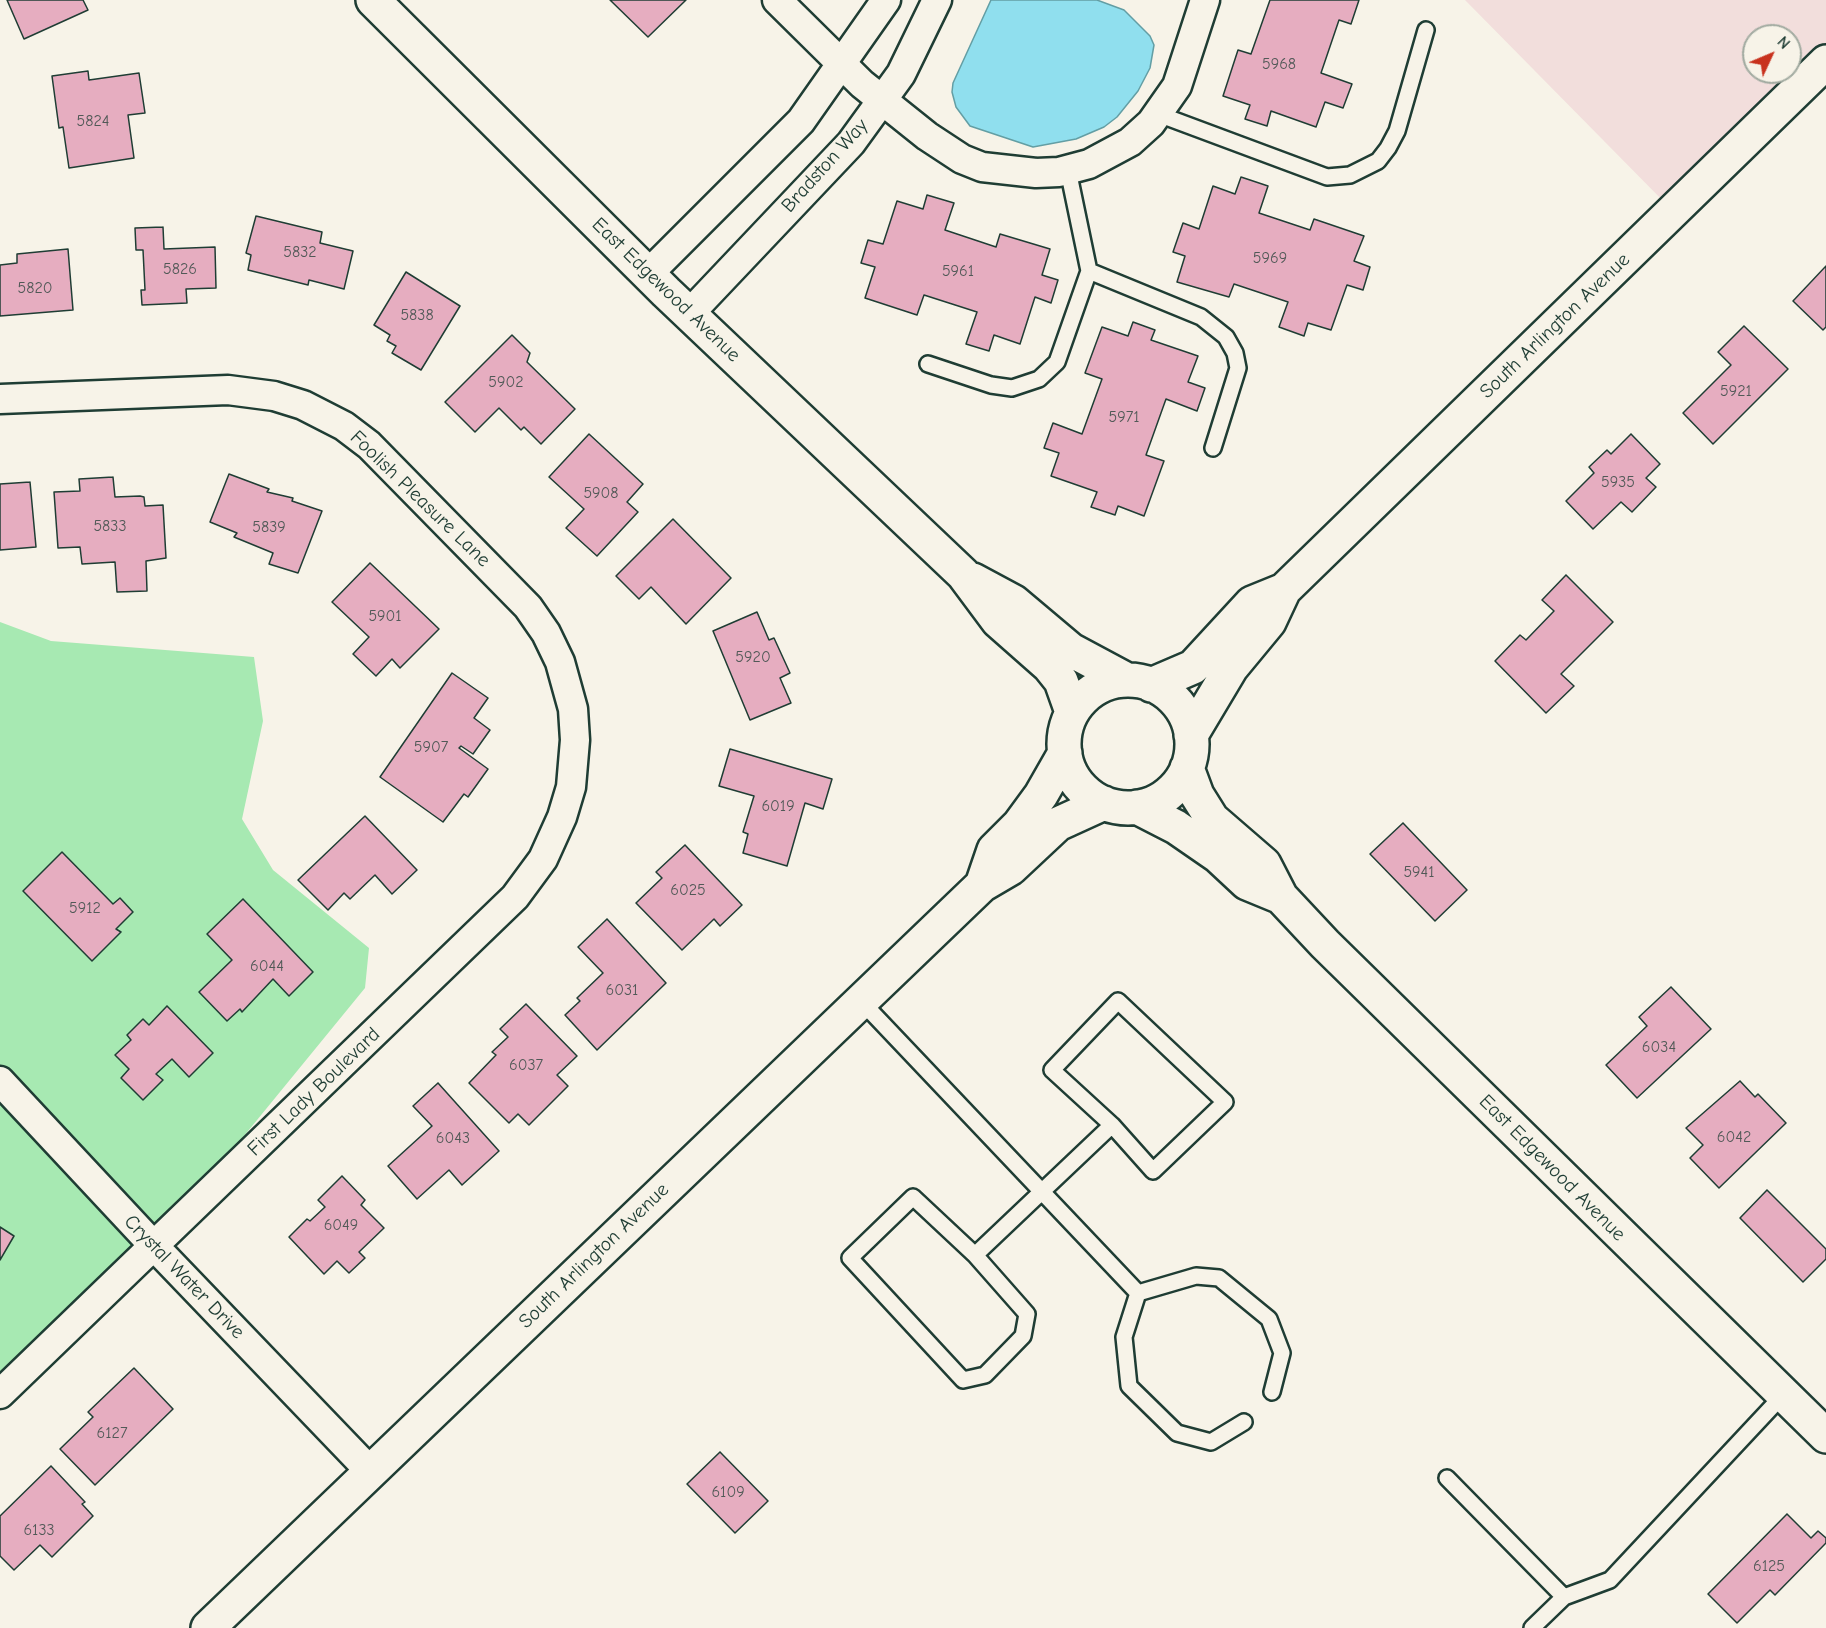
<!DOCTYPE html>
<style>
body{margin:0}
#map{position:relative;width:1826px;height:1628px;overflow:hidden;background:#f7f3e8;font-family:"Comic Neue",sans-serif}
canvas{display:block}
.north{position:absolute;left:1742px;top:24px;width:60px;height:60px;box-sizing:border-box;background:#f7f3e8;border:2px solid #a1aaa0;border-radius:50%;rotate:46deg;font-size:16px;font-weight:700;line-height:24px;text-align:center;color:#1f3d34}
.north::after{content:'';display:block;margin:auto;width:21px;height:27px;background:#c8321e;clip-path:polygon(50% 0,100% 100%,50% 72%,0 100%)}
</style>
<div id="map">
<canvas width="1826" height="1628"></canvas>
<div class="north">N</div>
</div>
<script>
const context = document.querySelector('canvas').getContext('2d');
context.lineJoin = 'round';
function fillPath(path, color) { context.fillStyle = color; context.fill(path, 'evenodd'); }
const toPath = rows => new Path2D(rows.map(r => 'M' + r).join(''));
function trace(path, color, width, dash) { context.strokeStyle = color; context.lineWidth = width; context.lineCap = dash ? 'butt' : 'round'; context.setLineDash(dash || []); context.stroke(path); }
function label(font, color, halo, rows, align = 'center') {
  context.font = font + ' "Comic Neue",sans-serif'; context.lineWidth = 4.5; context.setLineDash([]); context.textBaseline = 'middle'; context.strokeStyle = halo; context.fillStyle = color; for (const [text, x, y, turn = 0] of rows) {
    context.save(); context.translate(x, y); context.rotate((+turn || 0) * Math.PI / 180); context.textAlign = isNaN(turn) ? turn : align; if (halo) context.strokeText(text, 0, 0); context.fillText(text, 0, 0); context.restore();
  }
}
fillPath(toPath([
 [1465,0,1826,0,1826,62,1673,211],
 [1754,36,1790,36,1790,72,1754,72]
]), '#f2dedc');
fillPath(toPath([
 [0,622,51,641,254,657,263,721,242,819,273,870,369,948,365,988,154,1246,0,1383]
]), '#a7e9b2');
const water = toPath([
 [991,0,1097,0,1124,10,1150,36,1154,45,1150,68,1138,91,1117,117,1104,127,1076,139,1033,147,970,126,956,107,952,92,953,83,991,0]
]);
fillPath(water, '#90dfee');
trace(water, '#639ea4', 1.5);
const building = toPath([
 [7,0,83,0,88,10,24,39,7,0],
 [610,0,686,0,648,37,610,0],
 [1270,0,1359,0,1351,24,1339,20,1321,73,1352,84,1343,108,1325,102,1316,127,1271,111,1267,126,1245,119,1250,105,1223,96,1238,50,1251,54,1270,0],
 [88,71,89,80,139,73,145,113,128,115,134,158,69,168,63,127,59,128,52,76,88,71],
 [1241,177,1268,186,1259,213,1310,230,1314,219,1364,236,1354,261,1370,267,1363,290,1347,285,1331,330,1308,323,1304,336,1279,327,1288,302,1234,284,1229,297,1177,282,1185,256,1173,252,1183,223,1199,229,1213,186,1235,194,1241,177],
 [927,195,954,203,945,230,996,247,1000,234,1050,249,1042,275,1058,280,1051,303,1035,297,1020,344,994,335,989,351,966,344,977,312,924,295,917,315,865,298,875,267,861,263,868,240,883,244,897,201,923,209,927,195],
 [256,216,322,232,320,243,353,251,344,289,309,280,308,285,248,270,251,255,246,253,256,216],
 [163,227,164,249,215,247,216,288,186,289,187,303,142,305,141,290,145,290,143,250,136,250,135,228,163,227],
 [68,249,73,310,0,316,0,265,17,263,17,254,68,249],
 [1826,266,1826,327,1823,330,1793,301,1826,266],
 [406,272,460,306,421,370,392,353,396,346,387,341,390,335,374,325,406,272],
 [1133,322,1155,330,1151,340,1198,356,1188,382,1205,388,1197,411,1166,399,1146,455,1164,461,1144,516,1118,506,1115,515,1091,507,1097,492,1051,476,1059,453,1044,448,1053,423,1082,434,1102,379,1085,373,1102,327,1128,336,1133,322],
 [1744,326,1788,369,1713,444,1683,413,1731,365,1718,352,1744,326],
 [512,335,530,353,527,362,575,409,541,444,524,427,521,430,499,408,475,432,445,402,512,335],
 [589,434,643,484,627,502,638,512,597,556,566,528,584,509,549,477,589,434],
 [1631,434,1660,464,1646,478,1656,487,1632,512,1621,502,1593,529,1566,501,1594,473,1589,467,1607,450,1611,454,1631,434],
 [229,474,269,489,267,492,293,498,292,501,322,511,298,573,269,564,273,553,234,537,237,533,210,522,229,474],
 [113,477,115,497,140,496,144,497,145,506,163,505,166,558,146,561,147,591,117,592,115,562,82,564,80,547,58,548,54,492,80,491,79,479,113,477],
 [30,482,36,547,0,550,0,484,30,482],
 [673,519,731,578,686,624,651,587,639,599,616,576,673,519],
 [370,563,439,629,400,668,392,659,376,676,353,654,369,637,332,602,370,563],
 [1566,575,1613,622,1561,674,1574,686,1546,713,1495,661,1520,635,1526,640,1554,611,1542,600,1566,575],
 [757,612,769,640,774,638,790,673,780,678,791,703,750,720,713,631,757,612],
 [452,673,488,698,474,718,490,730,473,754,461,746,459,748,488,769,468,797,464,794,443,822,380,777,452,673],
 [730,749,832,779,823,809,805,803,787,866,743,853,748,834,743,832,754,796,719,786,730,749],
 [365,816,417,870,392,894,375,875,350,899,344,893,328,910,298,880,365,816],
 [1403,823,1467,890,1435,921,1370,854,1403,823],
 [685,845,742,905,720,926,714,919,682,950,636,903,662,878,656,872,685,845],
 [62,852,113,904,120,898,133,912,116,929,121,932,92,961,23,891,62,852],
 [243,899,313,972,289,996,273,979,242,1012,240,1009,227,1021,199,992,232,960,207,934,243,899],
 [607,919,666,983,597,1050,565,1015,580,1001,577,998,603,973,578,947,607,919],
 [1671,987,1711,1029,1637,1098,1606,1065,1647,1026,1639,1017,1671,987],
 [526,1004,577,1056,557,1075,568,1086,529,1125,518,1114,509,1123,469,1083,496,1055,492,1052,508,1037,500,1029,526,1004],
 [167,1006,213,1053,189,1077,172,1059,156,1074,163,1080,143,1100,121,1078,129,1069,115,1055,131,1040,127,1035,143,1019,149,1025,167,1006],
 [1740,1081,1755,1097,1758,1094,1786,1123,1719,1188,1690,1158,1703,1145,1686,1128,1740,1081],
 [438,1083,499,1151,462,1185,449,1170,417,1199,388,1166,432,1126,413,1106,438,1083],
 [342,1176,365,1200,361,1205,384,1228,359,1252,365,1258,349,1273,337,1261,324,1274,289,1237,307,1219,310,1221,325,1207,318,1200,342,1176],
 [1767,1190,1826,1249,1826,1259,1803,1282,1740,1218,1767,1190],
 [0,1227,14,1236,0,1260,0,1227],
 [134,1368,173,1409,95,1485,60,1449,93,1417,88,1412,134,1368],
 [720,1452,768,1501,735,1533,687,1484,720,1452],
 [51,1466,85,1502,82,1504,93,1516,52,1557,40,1545,14,1570,0,1556,0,1516,51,1466],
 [1787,1514,1811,1538,1818,1531,1826,1538,1826,1543,1775,1595,1770,1590,1737,1623,1708,1594,1787,1514]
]);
fillPath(building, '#e6adc0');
trace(building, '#1f3d34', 1.5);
const service = toPath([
 [1158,114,1327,177,1350,175,1378,161,1388,148,1397,131,1426,30],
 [1089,271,1201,317,1226,337,1235,353,1238,368,1213,448],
 [928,364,991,385,1012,388,1039,379,1057,362,1089,271,1068,170],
 [861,1001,1138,1293],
 [975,1255,1027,1314,1023,1336,985,1375,963,1380,850,1258,913,1197,975,1255,1112,1125,1153,1171,1225,1102,1118,1001,1052,1070,1112,1125],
 [1138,1293,1124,1337,1129,1386,1177,1433,1211,1442,1244,1422],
 [1138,1293,1196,1276,1219,1278,1269,1319,1282,1353,1272,1392],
 [1447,1478,1564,1597],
 [1532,1628,1564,1597,1610,1580,1783,1395]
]);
const minor = toPath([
 [777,0,862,84,927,136,962,159,982,167,1036,173,1059,172,1089,164,1130,142,1151,123,1177,86,1205,0],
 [648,274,801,121,886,0],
 [689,314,851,143,901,74,937,0],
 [0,399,228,390,274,396,303,405,344,426,369,445,528,607,546,633,560,662,573,709,575,740,571,787,562,817,543,859,515,897,0,1394],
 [0,1081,154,1246,370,1471]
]);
const secondary = toPath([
 [373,0,666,292,963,574,998,621,1049,666,1061,681,1072,712],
 [973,580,1014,602,1071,650,1127,680],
 '1064 744a64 64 0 1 1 128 0a64 64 0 1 1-128 0Z',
 [1151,685,1193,667,1252,603,1284,590],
 [1191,735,1231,668,1269,622,1284,590,1826,62],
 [1187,768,1197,795,1212,819,1264,864,1281,897,1325,944,1826,1436],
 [1137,807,1176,827,1218,856,1247,883,1281,897],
 [982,885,994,850,1019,825,1041,795,1065,753],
 [208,1628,982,885,1011,868,1058,824,1104,803]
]);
trace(service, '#1f3d34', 20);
trace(minor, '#1f3d34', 33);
trace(secondary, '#1f3d34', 38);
trace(service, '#f7f3e8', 15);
trace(minor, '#f7f3e8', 28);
trace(secondary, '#f7f3e8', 33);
label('16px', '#515957', null, [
 ["5968",1279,64],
 ["5824",93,121],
 ["5832",300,252],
 ["5969",1270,258],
 ["5826",180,269],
 ["5961",958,271],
 ["5820",35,288],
 ["5838",417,315],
 ["5902",506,382],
 ["5921",1736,391],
 ["5971",1124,417],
 ["5935",1618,482],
 ["5908",601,493],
 ["5833",110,526],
 ["5839",269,527],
 ["5901",385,616],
 ["5920",753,657],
 ["5907",431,747],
 ["6019",778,806],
 ["5941",1419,872],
 ["6025",688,890],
 ["5912",85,908],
 ["6044",267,966],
 ["6031",622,990],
 ["6034",1659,1047],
 ["6037",526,1065],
 ["6042",1734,1137],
 ["6043",453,1138],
 ["6049",341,1225],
 ["6127",112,1433],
 ["6109",728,1492],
 ["6133",39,1530],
 ["6125",1769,1566]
]);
label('20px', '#1f3d34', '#f7f3e8', [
 ["Bradston Way",825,166,-48],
 ["East Edgewood Avenue",666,290,44],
 ["South Arlington Avenue",1555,326,-44],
 ["Foolish Pleasure Lane",420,499,44],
 ["First Lady Boulevard",314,1092,-44],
 ["East Edgewood Avenue",1552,1168,45],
 ["South Arlington Avenue",594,1256,-44],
 ["Crystal Water Drive",184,1277,46]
]);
</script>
